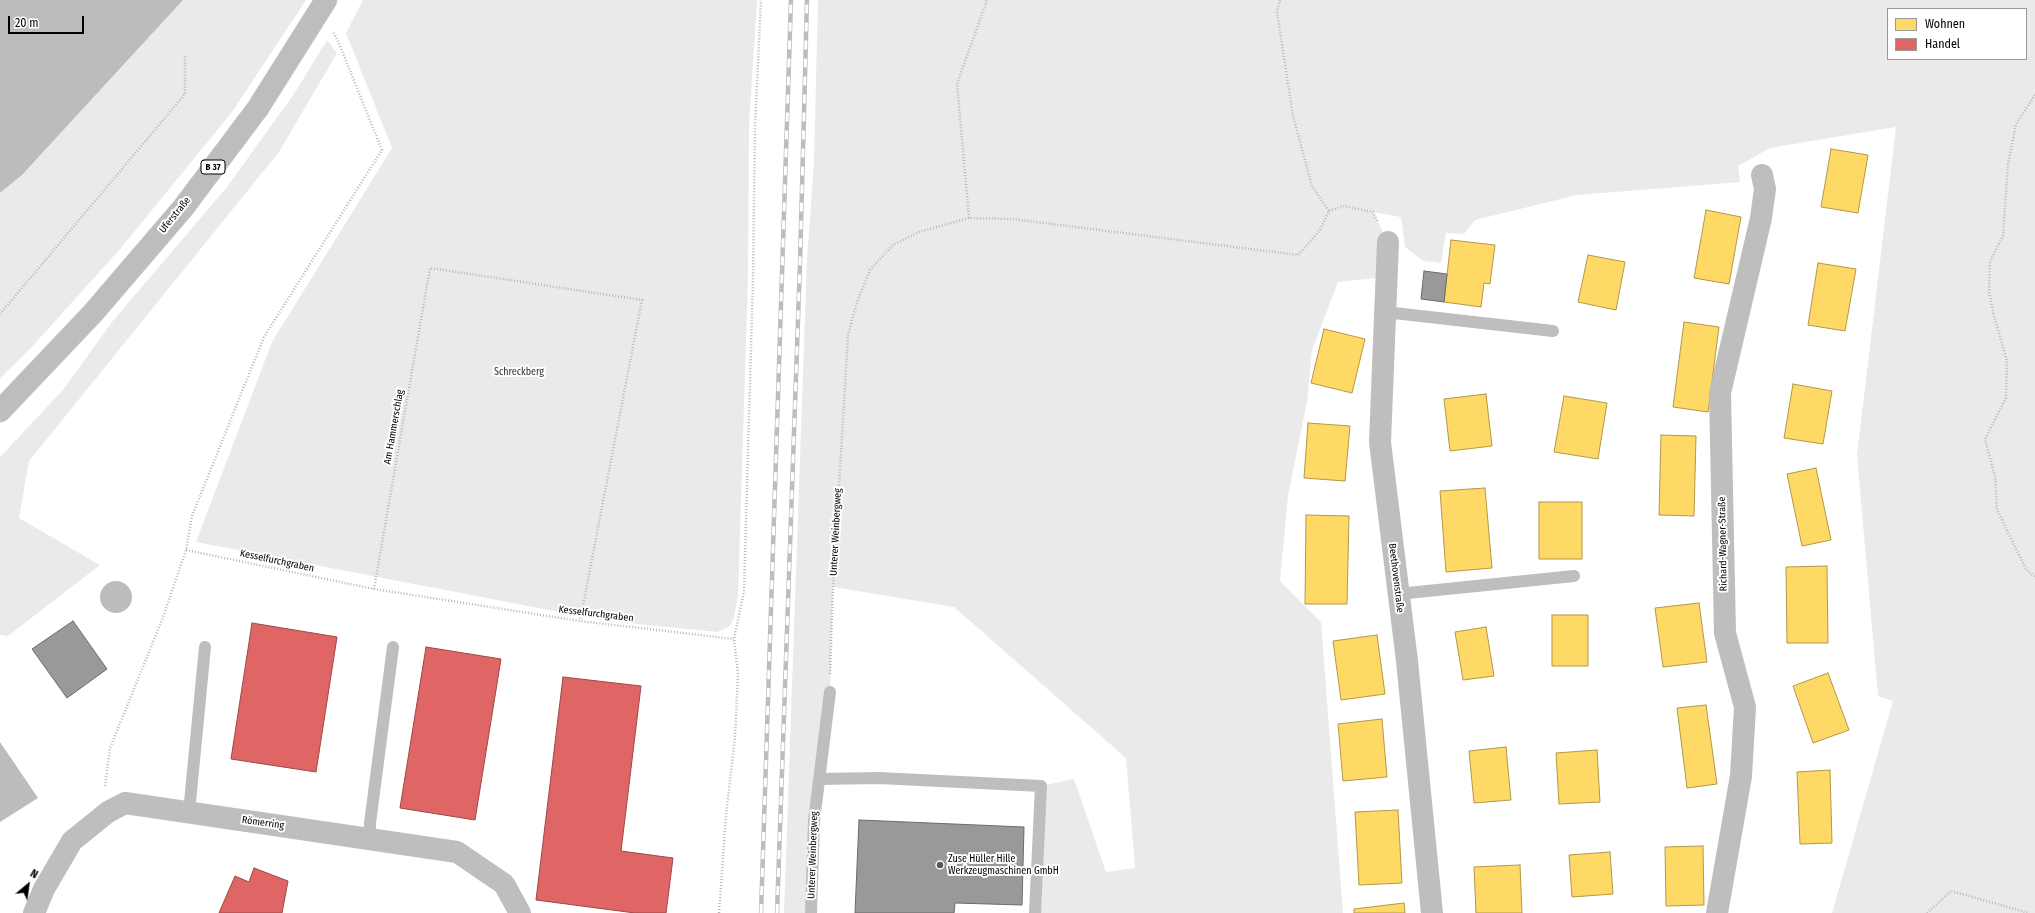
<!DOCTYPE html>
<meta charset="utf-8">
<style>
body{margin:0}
#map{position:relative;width:2035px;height:913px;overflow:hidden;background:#fff;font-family:"Fira Sans Condensed",sans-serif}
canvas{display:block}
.legend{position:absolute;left:1887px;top:8px;width:140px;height:52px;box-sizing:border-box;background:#fff;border:1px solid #999;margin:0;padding:5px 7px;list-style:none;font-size:12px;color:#000}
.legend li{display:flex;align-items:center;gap:8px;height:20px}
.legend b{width:20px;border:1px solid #999}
.north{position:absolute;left:8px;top:865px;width:40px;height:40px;-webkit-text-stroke:3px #fff;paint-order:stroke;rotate:29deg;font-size:11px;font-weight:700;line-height:16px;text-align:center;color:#000}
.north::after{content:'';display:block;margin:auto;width:14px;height:18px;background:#000;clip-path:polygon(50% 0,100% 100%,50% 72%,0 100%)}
.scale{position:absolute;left:8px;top:16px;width:76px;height:18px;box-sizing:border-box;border:2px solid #000;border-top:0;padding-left:5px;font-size:12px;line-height:14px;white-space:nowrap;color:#000;-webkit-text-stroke:3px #fff;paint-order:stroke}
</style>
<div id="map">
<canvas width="2035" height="913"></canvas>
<ul class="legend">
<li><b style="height:11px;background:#ffd966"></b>Wohnen</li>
<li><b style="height:11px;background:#e06666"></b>Handel</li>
</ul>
<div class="north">N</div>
<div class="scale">20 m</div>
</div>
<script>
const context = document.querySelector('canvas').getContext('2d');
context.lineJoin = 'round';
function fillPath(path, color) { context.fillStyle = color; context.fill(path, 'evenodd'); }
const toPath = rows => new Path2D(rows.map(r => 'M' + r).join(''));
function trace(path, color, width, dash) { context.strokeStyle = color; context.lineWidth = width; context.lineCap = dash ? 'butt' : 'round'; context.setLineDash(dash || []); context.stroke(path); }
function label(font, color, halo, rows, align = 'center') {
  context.font = font + ' "Fira Sans Condensed",sans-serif'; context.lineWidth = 4; context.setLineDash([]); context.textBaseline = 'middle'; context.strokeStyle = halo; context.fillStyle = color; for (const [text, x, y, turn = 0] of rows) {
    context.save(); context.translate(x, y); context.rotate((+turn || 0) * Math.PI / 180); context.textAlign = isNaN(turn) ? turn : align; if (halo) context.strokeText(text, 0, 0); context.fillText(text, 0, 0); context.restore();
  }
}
fillPath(toPath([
 [183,0,306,0,232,112,121,248,29,350,0,378,0,193,22,175],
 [363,0,757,0,749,125,748,278,738,596,734,617,730,626,717,632,606,621,196,542,272,342,392,148,346,33],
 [818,0,2035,0,2035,913,1832,913,1893,701,1878,696,1857,455,1896,127,1770,148,1738,166,1740,182,1577,195,1475,220,1464,234,1446,233,1441,263,1423,261,1405,247,1401,217,1373,212,1388,242,1387,277,1338,282,1312,350,1307,402,1288,496,1280,581,1321,622,1343,913,1035,913,1041,786,1074,779,1106,872,1135,868,1126,758,954,607,833,587,830,692,811,913,784,913,807,259,814,163],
 [1888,9,2026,9,2026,59,1888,59],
 [327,40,337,53,279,152,29,461,19,518,100,565,8,636,0,635,0,457,63,390,112,322,227,187,296,91]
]), '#eaeaea');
fillPath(toPath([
 [0,0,183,0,22,175,0,193],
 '100 597a16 16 0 1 1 32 0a16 16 0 1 1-32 0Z',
 [0,742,38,798,0,822]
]), '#bcbcbc');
const homes = toPath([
 [1831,149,1868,155,1858,213,1821,207,1831,149],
 [1706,210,1741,217,1729,284,1694,278,1706,210],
 [1451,240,1495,245,1490,284,1484,283,1481,307,1444,302,1451,240],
 [1588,255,1625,262,1616,310,1578,302,1588,255],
 [1818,263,1856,269,1845,331,1808,325,1818,263],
 [1684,322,1719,327,1708,412,1673,407,1684,322],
 [1324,329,1365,339,1352,393,1311,383,1324,329],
 [1793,384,1832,391,1823,444,1784,438,1793,384],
 [1486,394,1492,446,1450,451,1444,399,1486,394],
 [1564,396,1607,403,1598,459,1554,452,1564,396],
 [1308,423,1350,426,1345,481,1304,478,1308,423],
 [1661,435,1696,436,1694,516,1659,515,1661,435],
 [1816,468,1831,540,1802,546,1787,474,1816,468],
 [1485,488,1492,568,1446,572,1440,491,1485,488],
 [1539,502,1582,502,1582,559,1539,559,1539,502],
 [1306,515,1349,516,1347,604,1305,604,1306,515],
 [1827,566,1828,643,1787,643,1786,567,1827,566],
 [1699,603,1707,662,1663,667,1655,608,1699,603],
 [1552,615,1588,615,1588,666,1552,666,1552,615],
 [1486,627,1494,676,1463,680,1455,632,1486,627],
 [1377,635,1385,694,1341,700,1333,641,1377,635],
 [1828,673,1849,730,1813,743,1793,686,1828,673],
 [1706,705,1717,784,1687,788,1677,708,1706,705],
 [1382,719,1387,777,1343,781,1338,724,1382,719],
 [1506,747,1511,800,1474,803,1469,751,1506,747],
 [1597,750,1600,802,1559,804,1556,753,1597,750],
 [1830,770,1832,843,1800,844,1797,772,1830,770],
 [1398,810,1402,883,1359,885,1355,812,1398,810],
 [1703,846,1704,905,1666,906,1665,847,1703,846],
 [1610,852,1613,894,1572,897,1569,855,1610,852],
 [1520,865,1522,913,1476,913,1474,867,1520,865],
 [1404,903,1405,913,1354,913,1354,909,1404,903]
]);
fillPath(homes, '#ffd966');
trace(homes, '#b29847', 1);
const shops = toPath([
 [252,623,337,637,316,772,231,759,252,623],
 [426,647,501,659,475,820,400,808,426,647],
 [563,677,641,686,621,851,673,858,666,913,635,913,536,900,563,677],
 [254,868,288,881,282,913,219,913,235,876,249,882,254,868]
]);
fillPath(shops, '#e06666');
trace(shops, '#9d4747', 1);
const industry = toPath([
 [1424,271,1447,274,1444,302,1421,299,1424,271],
 [73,621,107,669,67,698,32,649,73,621],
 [859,820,1024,827,1022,905,955,903,954,913,855,913,859,820]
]);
fillPath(industry, '#999');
trace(industry, '#6b6b6b', 1);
const primary = toPath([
 [0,411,93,313,183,208,258,108,326,0]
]);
trace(primary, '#dbdbdb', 23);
trace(toPath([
 [1280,0,1277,12,1293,116,1312,186,1329,211],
 [2035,95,2016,124,2008,164,2003,236,1990,261,1989,292,1994,316,2007,361,2006,398,1985,439,1995,476,1997,510,2026,569,2035,577],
 [969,218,957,84,987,0],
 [0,314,185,94,185,56],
 [186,550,374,589,580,621,734,639],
 [374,589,430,268,642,300,580,621],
 [830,674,833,587,848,335,857,302,870,270,893,245,919,232,969,218,1012,219,1298,255,1320,230,1329,211,1343,206,1373,212,1378,222],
 [105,786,110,748,162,620,186,550,192,516,264,337,382,150,338,41,333,32],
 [719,913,726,815,735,737,738,674,734,639,744,591,753,278,755,126,761,0],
 [1927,913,1951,891,2029,913]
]), '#b8b8b8', 2.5, [1, 2]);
trace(toPath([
 [1385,312,1553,331],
 [1398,594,1574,576],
 [819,779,879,778,1041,786,1035,913],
 [187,812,190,802,205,647],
 [370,839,370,823,393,647],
 [811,913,814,821,830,692]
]), '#bebebe', 12);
trace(toPath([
 [1388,242,1380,442,1407,661,1432,913],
 [34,913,44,889,72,841,108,812,125,803,457,852,504,884,520,913],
 [1717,913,1741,776,1745,707,1725,633,1720,393,1761,218,1765,189,1762,175]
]), '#bebebe', 22);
trace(primary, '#bdbdbd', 22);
const rail = toPath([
 [761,913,791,0],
 [777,913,800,263,807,0]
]);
trace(rail, '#bdbdbd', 4.5);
trace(rail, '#fff', 3, [9]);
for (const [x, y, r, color] of [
 [940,865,4,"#595959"]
]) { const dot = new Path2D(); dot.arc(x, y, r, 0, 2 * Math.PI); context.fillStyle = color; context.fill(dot); trace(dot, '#fff', 1.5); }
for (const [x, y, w] of [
 [213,167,24]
]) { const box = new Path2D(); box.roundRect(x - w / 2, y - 7, w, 14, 3); context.fillStyle = '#fff'; context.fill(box); trace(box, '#000', 1); }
label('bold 9px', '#000', null, [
 ["B 37",213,167]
]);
label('10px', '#000', '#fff', [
 ["Uferstraße",175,215,-51],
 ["Am Hammerschlag",394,427,-80],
 ["Unterer Weinbergweg",836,532,-87],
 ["Richard-Wagner-Straße",1723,544,-91],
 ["Kesselfurchgraben",277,561,12],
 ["Beethovenstraße",1396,578,83],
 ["Kesselfurchgraben",596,614,7],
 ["Römerring",263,823,8],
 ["Unterer Weinbergweg",813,855,-88]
]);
label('10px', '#303030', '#fff', [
 ["Schreckberg",519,372]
]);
label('10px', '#000', '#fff', [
 ["Zuse Hüller Hille",948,859],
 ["Werkzeugmaschinen GmbH",948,871]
], 'left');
</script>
